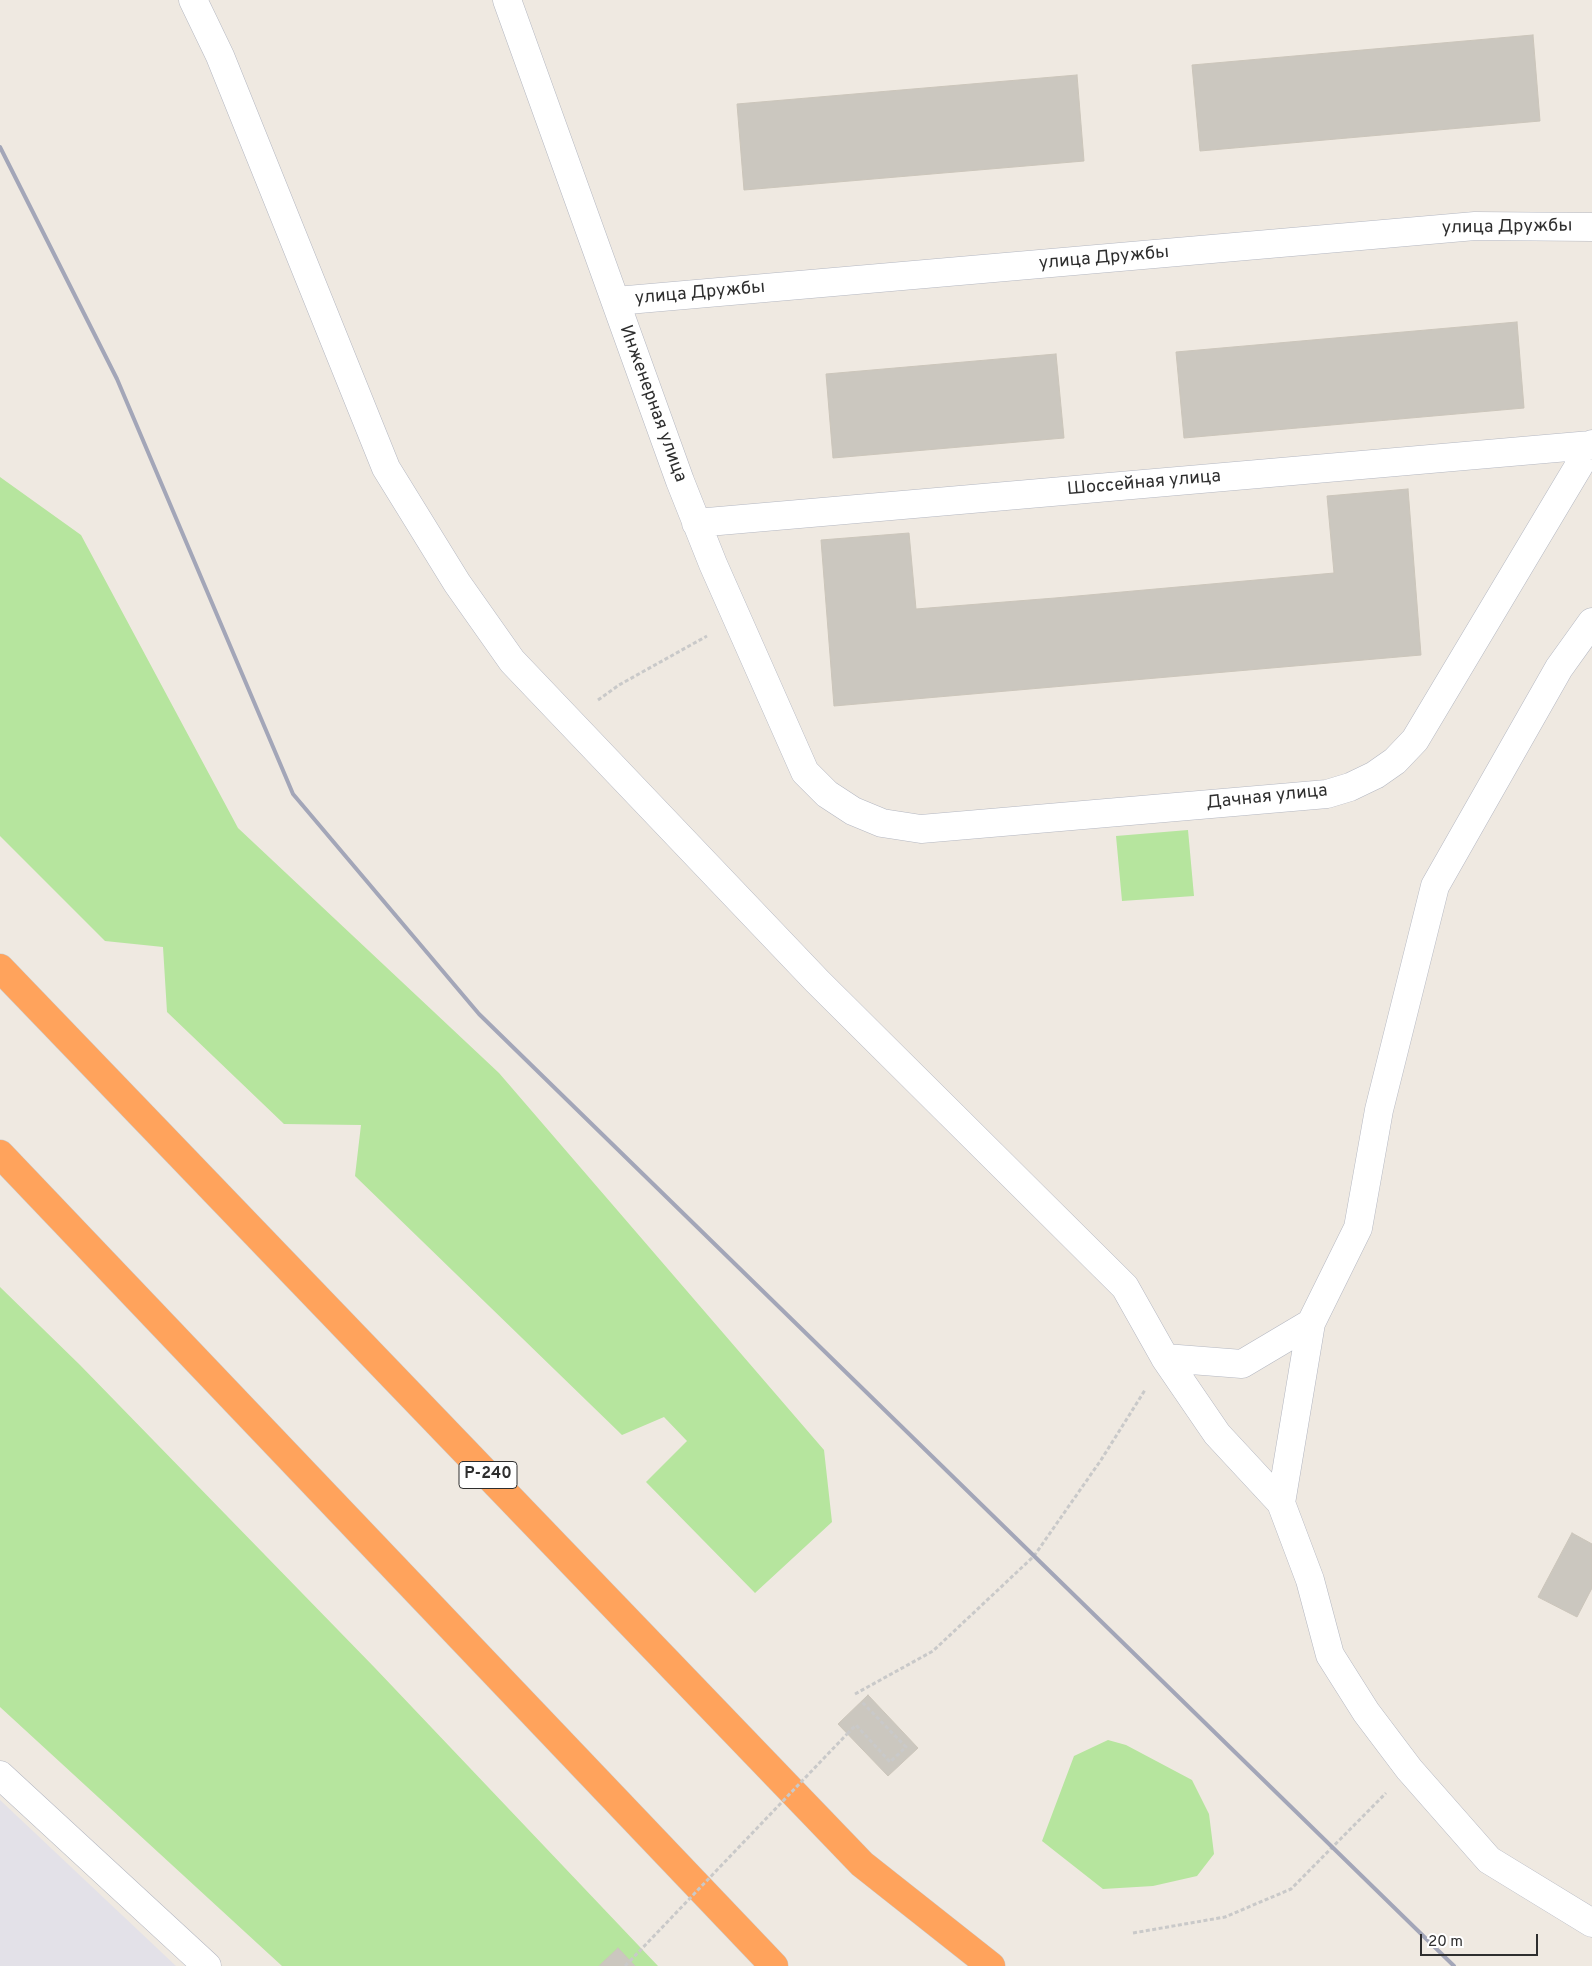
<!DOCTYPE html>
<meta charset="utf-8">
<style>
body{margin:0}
#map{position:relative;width:1592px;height:1966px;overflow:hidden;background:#efe9e1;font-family:Overpass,sans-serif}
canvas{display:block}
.scale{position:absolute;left:1420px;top:1934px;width:118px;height:22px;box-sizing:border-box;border:2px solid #2e2e2e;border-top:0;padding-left:6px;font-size:15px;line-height:18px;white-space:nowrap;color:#2e2e2e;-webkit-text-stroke:4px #fff;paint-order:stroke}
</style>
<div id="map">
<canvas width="1592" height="1966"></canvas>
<div class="scale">20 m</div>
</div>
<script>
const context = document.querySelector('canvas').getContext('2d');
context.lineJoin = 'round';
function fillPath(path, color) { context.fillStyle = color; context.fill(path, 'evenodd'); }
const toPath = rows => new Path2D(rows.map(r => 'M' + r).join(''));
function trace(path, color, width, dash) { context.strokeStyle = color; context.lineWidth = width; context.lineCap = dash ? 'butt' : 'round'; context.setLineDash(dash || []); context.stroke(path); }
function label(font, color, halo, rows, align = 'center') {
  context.font = font + ' Overpass,sans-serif'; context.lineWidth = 4; context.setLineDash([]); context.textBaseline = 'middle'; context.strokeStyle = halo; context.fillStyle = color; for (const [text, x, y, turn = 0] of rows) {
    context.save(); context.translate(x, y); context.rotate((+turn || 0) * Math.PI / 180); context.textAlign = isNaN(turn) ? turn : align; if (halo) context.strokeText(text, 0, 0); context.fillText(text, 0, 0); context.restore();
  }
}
fillPath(toPath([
 [0,1800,176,1966,0,1966]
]), '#e3e1e8');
fillPath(toPath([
 [0,477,81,535,238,828,499,1073,824,1450,832,1522,755,1593,646,1482,687,1441,664,1417,622,1435,355,1176,361,1125,284,1124,167,1012,163,947,105,941,0,836],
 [1188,830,1194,896,1122,901,1116,836],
 [0,1287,80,1365,375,1668,658,1966,282,1966,0,1707],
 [1108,1740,1126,1745,1192,1780,1209,1814,1214,1854,1197,1876,1153,1886,1103,1889,1042,1841,1074,1756]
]), '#b6e59e');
const building = toPath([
 [1533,35,1540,121,1200,151,1192,65,1533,35],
 [1077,75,1084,161,744,190,737,104,1077,75],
 [1517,322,1524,408,1184,438,1176,352,1517,322],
 [1056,354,1064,438,833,458,826,374,1056,354],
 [1408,489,1421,655,834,706,821,540,909,533,916,609,1055,598,1334,573,1327,496,1408,489],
 [1572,1533,1592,1544,1592,1588,1577,1617,1538,1597,1572,1533],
 [868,1695,918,1748,888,1776,838,1724,868,1695],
 [618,1948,635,1966,599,1966,618,1948]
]);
fillPath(building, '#cbc7bf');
trace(building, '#cbc5ba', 1);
const minor = toPath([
 [193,0,220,56,386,468,457,583,512,661,817,981,1125,1287,1165,1358,1217,1434,1281,1503],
 [507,0,680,481,713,564,805,772,827,794,853,811,882,823,921,829,1327,794,1350,787,1375,775,1395,761,1415,740,1592,444],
 [616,301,1475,226,1592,227],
 [696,523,1591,445],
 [1592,622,1559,668,1435,886,1379,1110,1358,1228,1311,1323,1281,1503,1310,1580,1330,1655,1366,1712,1409,1769,1489,1860,1592,1923],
 [1165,1358,1242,1364,1311,1323],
 [0,1775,207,1966]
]);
const highway = toPath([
 [0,968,862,1864,991,1966],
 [0,1154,774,1966]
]);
trace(minor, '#b4b7c1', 29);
trace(highway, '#c9c9c9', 29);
trace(toPath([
 [598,700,619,685,707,636],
 [855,1694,933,1651,1034,1556,1101,1460,1145,1390],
 [847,1734,856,1725,890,1762,906,1747,861,1701],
 [1133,1933,1225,1917,1291,1889,1386,1793],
 [625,1966,630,1961]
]), '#c9c9c9', 3, [4, 2.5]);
trace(minor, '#fff', 28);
trace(highway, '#ffa35c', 28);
trace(toPath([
 [0,147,117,379,293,794,479,1014,1454,1966]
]), '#a3a6b8', 4);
trace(toPath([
 [630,1961,847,1734]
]), '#c9c9c9', 3, [4, 2.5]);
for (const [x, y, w] of [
 [488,1475,58]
]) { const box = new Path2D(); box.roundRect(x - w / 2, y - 13.5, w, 27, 4); context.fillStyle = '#fff'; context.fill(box); trace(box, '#2e2e2e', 1); }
label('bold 16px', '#2e2e2e', null, [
 ["Р-240",488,1475]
]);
label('18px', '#2e2e2e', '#fff', [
 ["улица Дружбы",1507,228,-1],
 ["улица Дружбы",1104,259,-5],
 ["улица Дружбы",700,294,-5],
 ["Инженерная улица",652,404,70],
 ["Шоссейная улица",1144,484,-5],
 ["Дачная улица",1267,798,-6]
]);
</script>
